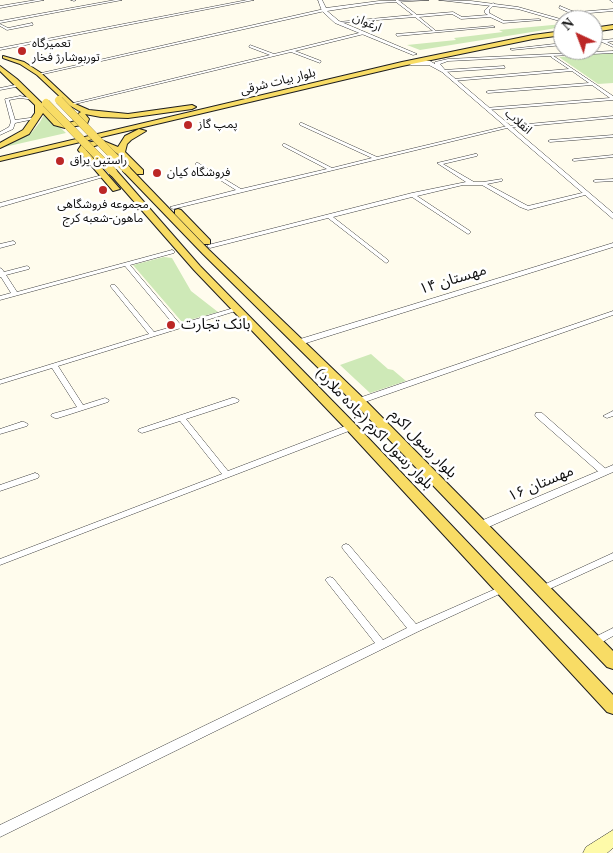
<!DOCTYPE html>
<meta charset="utf-8">
<style>
body{margin:0}
#map{position:relative;width:613px;height:853px;overflow:hidden;background:#fffced;font-family:"Times New Roman",serif}
canvas{display:block}
.north{position:absolute;left:553px;top:10px;width:50px;height:50px;box-sizing:border-box;background:#fff;border:1px solid #9e9e9e;border-radius:50%;rotate:317deg;font-size:14px;font-weight:700;line-height:20px;text-align:center;color:#0d0d0d}
.north::after{content:'';display:block;margin:auto;width:18px;height:22px;background:#bc2726;clip-path:polygon(50% 0,100% 100%,50% 72%,0 100%)}
</style>
<div id="map">
<canvas width="613" height="853"></canvas>
<div class="north">N</div>
</div>
<script>
const context = document.querySelector('canvas').getContext('2d');
context.lineJoin = 'round';
function fillPath(path, color) { context.fillStyle = color; context.fill(path, 'evenodd'); }
const toPath = rows => new Path2D(rows.map(r => 'M' + r).join(''));
function trace(path, color, width, dash) { context.strokeStyle = color; context.lineWidth = width; context.lineCap = dash ? 'butt' : 'round'; context.setLineDash(dash || []); context.stroke(path); }
function label(font, color, halo, rows, align = 'center') {
  context.font = font + ' "Times New Roman","Noto Sans Arabic",serif'; context.lineWidth = 5; context.setLineDash([]); context.textBaseline = 'middle'; context.strokeStyle = halo; context.fillStyle = color; for (const [text, x, y, turn = 0] of rows) {
    context.save(); context.translate(x, y); context.rotate((+turn || 0) * Math.PI / 180); context.textAlign = isNaN(turn) ? turn : align; if (halo) context.strokeText(text, 0, 0); context.fillText(text, 0, 0); context.restore();
  }
}
fillPath(toPath([
 [563,24,563,27,420,50,407,45,456,40,454,38,503,32,499,30],
 [613,53,613,83,598,84,559,57],
 [45,113,66,133,0,148,32,132,40,122],
 [164,257,172,258,191,291,218,312,182,322,133,265],
 [371,354,388,369,393,370,406,381,370,393,340,365]
]), '#cee9b7');
const minor = toPath([
 [36,0,44,0,0,8,0,6,36,0],
 [71,0,76,0,74,1,71,0],
 [115,0,122,0,0,23,0,21,115,0],
 [247,0,254,0,0,50,0,48,247,0],
 [396,0,398,0,417,15,453,12,462,17,488,15,485,13,485,10,493,3,495,4,489,10,489,13,504,21,539,19,541,20,503,23,490,17,461,19,452,14,419,17,436,31,493,26,495,27,397,36,396,34,433,31,415,17,340,23,338,22,413,15,396,2,396,0],
 [610,0,613,0,613,2,612,2,610,0],
 [560,6,572,11,578,12,613,9,613,11,578,14,570,13,559,8,560,6],
 [324,9,325,11,39,75,37,74,324,9],
 [32,23,33,25,7,30,0,26,0,24,8,28,32,23],
 [363,32,364,34,295,51,321,61,320,63,291,52,71,105,69,104,270,55,249,47,250,45,274,54,363,32],
 [593,35,604,40,613,39,613,41,607,42,613,45,613,47,602,42,593,43,593,41,599,40,593,37,593,35],
 [563,43,563,45,512,50,510,49,563,43],
 [552,55,613,96,613,100,487,110,485,109,485,108,610,98,592,85,488,93,486,92,488,91,589,83,572,71,453,81,451,80,453,79,569,69,551,57,552,55],
 [504,66,505,68,444,72,442,71,444,70,504,66],
 [20,84,22,85,21,86,0,90,0,88,20,84],
 [20,96,36,99,34,100,20,98,9,100,15,120,37,117,39,118,15,123,13,129,0,135,0,132,9,127,11,122,5,99,20,96],
 [613,116,613,118,507,128,173,209,170,207,236,190,196,165,196,163,198,163,241,189,327,169,283,146,283,144,285,144,332,168,372,158,300,125,300,123,302,123,377,157,507,126,613,116],
 [613,135,613,137,550,142,548,141,550,140,613,135],
 [475,154,477,154,477,156,443,164,474,182,483,182,502,179,502,181,487,184,528,206,586,192,589,194,528,210,520,207,482,185,463,185,417,196,470,231,470,233,468,234,412,197,333,217,388,260,388,262,386,263,328,218,210,248,207,246,208,245,412,193,466,182,437,163,475,154],
 [613,155,613,157,574,161,572,160,574,159,613,155],
 [613,179,613,181,595,182,593,181,595,180,613,179],
 [13,241,15,242,15,244,0,248,0,244,13,241],
 [172,250,174,251,174,253,130,265,180,324,237,307,240,309,239,310,58,366,83,405,105,398,109,400,108,402,58,418,55,418,51,416,52,414,77,407,52,368,0,384,0,380,149,334,111,287,111,285,115,285,154,332,175,326,125,266,0,300,0,296,11,293,1,277,0,277,0,268,2,269,4,272,27,266,29,267,29,269,6,275,17,292,172,250],
 [613,311,613,315,362,403,356,403,355,401,356,399,613,311],
 [232,398,235,398,239,400,238,402,186,419,228,471,348,425,354,425,355,427,354,429,0,565,0,559,222,474,180,421,142,433,138,431,139,429,232,398],
 [613,411,613,416,607,418,603,416,613,411],
 [536,413,542,413,607,470,608,472,607,474,601,474,536,417,535,415,536,413],
 [21,422,24,422,28,424,27,426,0,434,0,429,21,422],
 [35,473,38,474,39,476,38,478,0,491,0,485,35,473],
 [346,544,349,545,416,624,500,587,503,586,506,587,508,589,506,591,417,632,0,837,0,825,375,643,327,582,325,580,327,578,330,577,333,578,383,640,407,628,343,549,342,547,343,545,346,544],
 [613,553,613,560,545,591,542,592,539,591,537,589,539,587,613,553],
 [613,628,613,636,597,645,594,646,591,645,589,642,591,639,613,628]
]);
const tertiary = toPath([
 [318,0,322,0,326,8,379,1,429,0,379,3,327,11,339,21,417,54,413,55,335,23,322,11,318,0],
 [439,0,471,1,518,7,564,20,563,22,518,9,439,0],
 [613,51,613,53,448,61,440,64,445,70,613,213,613,219,442,72,429,65,411,65,408,63,411,61,430,61,435,64,435,62,448,59,613,51],
 [102,175,107,176,0,207,0,203,102,175],
 [613,243,613,247,303,344,300,345,296,342,297,340,613,243],
 [613,465,613,472,484,529,480,530,476,529,474,526,476,523,613,465]
]);
const secondary = toPath([
 [613,830,613,848,607,853,583,853,586,847,613,830]
]);
const primary = toPath([
 [613,25,613,29,593,32,593,28,613,25],
 [563,31,563,35,533,39,402,66,0,161,0,157,402,62,533,35,563,31],
 [3,56,24,62,41,73,73,103,89,110,128,114,192,105,196,107,192,109,128,118,101,117,85,114,89,119,87,124,65,128,54,125,43,113,29,134,0,148,0,143,23,130,35,113,35,105,0,71,0,66,17,79,60,121,66,124,81,119,78,114,81,112,69,105,37,75,20,64,3,58,3,56],
 [139,129,146,131,131,140,127,144,125,152,143,170,143,174,137,174,118,154,108,147,101,144,88,148,86,150,120,189,113,191,78,150,82,144,101,140,118,147,125,136,139,129],
 [123,167,129,167,209,250,363,398,613,651,613,669,607,667,355,404,203,254,123,171,123,167],
 [110,170,116,170,200,266,355,424,613,695,613,714,607,712,347,430,194,270,110,174,110,170],
 [178,209,181,210,210,240,210,244,204,244,175,214,175,210,178,209]
]);
trace(minor, '#404040', 1);
trace(tertiary, '#404040', 1);
trace(secondary, '#2f2f2f', 1);
trace(primary, '#1e1e1e', 2);
fillPath(minor, '#fff');
fillPath(tertiary, '#fff');
fillPath(secondary, '#fefaa9');
fillPath(primary, '#f8dc65');
const primaryBridge = toPath([
 [59,100,126,169],
 [46,103,113,172]
]);
trace(primaryBridge, '#1e1e1e', 8, []);
trace(primaryBridge, '#f8dc65', 8);
for (const [x, y, r, color] of [
 [22,51,5,"#bc2726"],
 [188,125,5,"#bc2726"],
 [60,161,5,"#bc2726"],
 [157,173,5,"#bc2726"],
 [103,190,5,"#bc2726"],
 [171,325,5,"#bc2726"]
]) { const dot = new Path2D(); dot.arc(x, y, r, 0, 2 * Math.PI); context.fillStyle = color; context.fill(dot); trace(dot, '#fff', 2); }
label('12px', '#0d0d0d', '#fff', [
 ["ارغوان",367,23,23],
 ["بلوار بیات شرقی",278,82,-14],
 ["انقلاب",518,122,41]
]);
label('12px', '#0d0d0d', '#fff', [
 ["تعمیرگاه",32,44],
 ["توربوشارژ فخار",32,58],
 ["پمپ گاز",198,125],
 ["راستین یراق",70,161],
 ["فروشگاه کیان",167,173],
 ["مجموعه فروشگاهی",103,205,"center"],
 ["ماهون-شعبه کرج",103,219,"center"]
], 'left');
label('15px', '#0d0d0d', '#fff', [
 ["مهستان ۱۴",453,280,-17],
 ["بلوار رسول اکرم (جاده ملارد)",374,429,46],
 ["بلوار رسول اکرم",423,444,46],
 ["مهستان ۱۶",541,484,-23]
]);
label('15px', '#0d0d0d', '#fff', [
 ["بانک تجارت",181,325]
], 'left');
</script>
